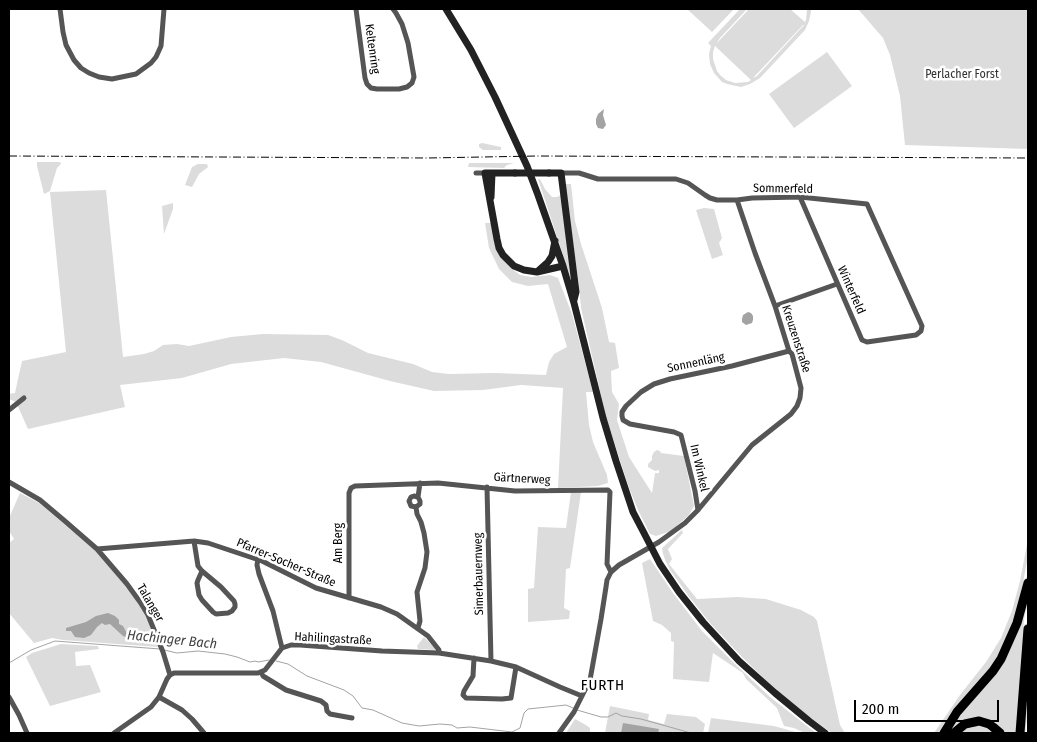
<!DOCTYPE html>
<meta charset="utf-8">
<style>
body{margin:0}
#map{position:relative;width:1037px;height:742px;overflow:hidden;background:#fff;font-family:"Fira Sans Condensed",sans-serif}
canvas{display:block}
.frame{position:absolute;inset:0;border:10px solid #000;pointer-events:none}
.scale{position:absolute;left:854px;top:700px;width:145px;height:22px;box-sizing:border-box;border:2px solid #000;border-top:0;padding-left:6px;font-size:15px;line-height:18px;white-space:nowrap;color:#000;-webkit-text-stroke:4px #fff;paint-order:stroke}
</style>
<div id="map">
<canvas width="1037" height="742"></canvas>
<div class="frame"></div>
<div class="scale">200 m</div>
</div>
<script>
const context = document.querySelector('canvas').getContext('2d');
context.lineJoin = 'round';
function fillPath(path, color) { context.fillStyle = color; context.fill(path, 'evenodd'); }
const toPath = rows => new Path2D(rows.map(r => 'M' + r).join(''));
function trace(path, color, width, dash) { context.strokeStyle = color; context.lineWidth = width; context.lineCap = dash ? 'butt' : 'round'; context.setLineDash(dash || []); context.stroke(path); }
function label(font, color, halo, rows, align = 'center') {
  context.font = font + ' "Fira Sans Condensed",sans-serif'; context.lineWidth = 5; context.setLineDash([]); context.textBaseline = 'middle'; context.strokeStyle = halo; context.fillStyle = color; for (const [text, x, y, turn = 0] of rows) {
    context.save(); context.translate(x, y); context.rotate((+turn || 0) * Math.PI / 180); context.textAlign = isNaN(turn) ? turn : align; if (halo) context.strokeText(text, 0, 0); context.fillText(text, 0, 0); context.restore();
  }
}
fillPath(toPath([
 [687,9,734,9,712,32],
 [740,9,747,9,720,38,716,44,749,9,790,9,805,22,806,20,807,9,811,9,811,12,809,21,805,30,760,78,750,84,741,87,727,84,722,82,714,73,710,64,709,54,711,46,708,43],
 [804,25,757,76,753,78,803,25],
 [715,46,751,80,748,82,735,83,726,80,720,75,717,71,713,59,713,52],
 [858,9,1028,9,1028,149,905,145,900,96,890,55,883,38],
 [827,52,852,86,794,128,769,94],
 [482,143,501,147,501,150,483,150,479,147,479,144],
 [37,162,60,162,61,164,57,168,50,191,44,194,37,166],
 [469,163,514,163,507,165,504,168,468,167],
 [198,164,207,164,208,167,199,174,192,187,185,185,192,167],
 [538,179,540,179,545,189,552,197,557,197,561,195,572,282],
 [565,184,571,184,575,221,581,244,602,308,609,342,615,343,619,368,611,371,612,392,619,404,617,420,629,457,652,493,655,473,659,473,659,470,655,471,648,467,648,464,652,460,652,456,654,452,657,450,660,451,661,453,684,456,694,506,689,515,671,531,656,536,650,534,638,510,628,485,606,417,581,308,579,286],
 [106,190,123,357,144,354,154,351,163,345,177,344,189,346,231,337,263,334,328,335,342,340,368,353,413,364,432,372,449,374,495,373,546,375,549,362,554,354,567,347,548,284,528,286,512,282,499,269,489,248,485,223,491,223,502,258,511,268,520,275,531,277,550,275,558,278,572,314,593,392,586,392,589,425,593,442,607,475,608,483,598,486,558,488,563,388,521,385,483,390,434,391,390,381,321,362,284,358,231,364,182,378,120,385,125,407,28,429,16,402,9,399,9,394,15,393,22,361,66,352,50,192],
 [173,203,173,209,164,234,162,206],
 [704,208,714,209,722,238,719,243,723,255,712,259,696,210],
 [571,492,581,492,570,568,566,569,564,608,570,611,569,619,528,622,528,589,534,588,538,527,566,528],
 [20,493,39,503,96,551,133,595,147,618,158,647,63,640,52,638,34,643,9,613,9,543,14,539,9,531,9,518],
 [682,530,683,533,668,549,672,559,669,564,697,599,737,597,766,599,801,610,814,617,817,621,840,725,845,733,832,733,805,714,778,692,743,658,710,623,690,598,670,570,666,562,663,554,662,548],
 [1028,539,1028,557,1020,598,1015,618,1004,647,989,670,956,707,940,733,934,733,960,695,986,662,1001,638,1012,611,1020,581],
 [650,559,673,593,702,631,735,664,770,697,816,733,805,733,794,728,784,726,777,708,746,679,743,673,713,653,709,682,673,679,674,642,671,641,671,633,662,625,653,621,642,563],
 [1025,608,1015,733,1003,733,995,724,956,726,948,733,959,716,1006,656,1016,636],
 [424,637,435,648,435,650,418,649,417,646],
 [61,644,98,646,99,649,75,652,76,666,90,665,101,692,50,706,26,657,32,653],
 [610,706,649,714,648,720,664,724,667,714,696,717,705,724,703,733,605,733],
 [711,718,774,726,799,733,708,733],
 [575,719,586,725,590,728,590,733,566,733],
 [973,725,985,726,997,733,958,733]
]), '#dcdcdc');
fillPath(toPath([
 [604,109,603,115,606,125,603,129,598,128,596,124,596,119,598,114],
 [748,312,751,313,753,316,753,320,752,323,746,325,742,322,742,319,743,315],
 [108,613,115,616,119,620,119,624,123,626,129,637,128,638,123,636,110,624,105,625,102,623,97,627,91,635,84,638,75,637,71,631,66,631,66,628,86,622,96,616],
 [623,723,659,729,658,733,621,733]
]), '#a3a3a3');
trace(toPath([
 [164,650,177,653,198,651,225,654,237,657,250,662,255,661,258,662,269,660],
 [276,661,288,664,307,676,344,690,353,696,362,708,373,710,402,723,419,726,440,724,452,725,457,728,470,727,512,732,520,728,524,713,528,709,566,705,573,708],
 [9,663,31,650,55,641,160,649],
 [577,710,601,717,608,717,616,713,622,716,641,719,691,733]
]), '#a3a3a3', 1);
const motorway = toPath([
 [944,733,957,712,993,671,1001,659,1017,623,1028,583],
 [954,733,965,724,979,721,989,724,993,727,1000,733],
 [1020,733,1028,629]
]);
trace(motorway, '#dbdbdb', 11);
trace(toPath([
 [60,9,63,32,66,45,74,60,81,68,89,73,99,77,112,79,136,74,151,63,156,57,161,46,164,9],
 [356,9,365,78,367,84,371,88,377,89,399,89,407,87,412,83,414,77,408,43,402,24,396,13,393,9],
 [476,173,485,173],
 [561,173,579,173,598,179,676,179,688,183,705,195,710,198,717,200,737,200,752,198,800,197,867,204,922,326,921,331,916,335,867,342,862,340,800,197],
 [775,306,837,284],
 [9,410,24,398],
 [9,482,40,500,66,522,97,549,127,584,140,602,148,615,163,652,170,675],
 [487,487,491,661],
 [418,497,414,496,411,497,409,501,411,506,416,507,420,504,420,501,418,497,420,483],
 [416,507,417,514,421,522,424,533,427,552,425,568,417,592,420,621,418,628],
 [698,510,695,491,681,435,674,432,630,424,623,420,622,416,622,412,626,406,641,392,654,384,670,379,732,366,789,351],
 [194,541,198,566,202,571,221,587,234,601,235,604,235,607,232,611,228,613,216,614,213,612,202,600,199,595,197,583,198,580,202,571],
 [97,549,194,541,208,543,262,561,316,588,381,607,397,614,428,636,439,650,439,653],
 [258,559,257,565,259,574,273,611,282,648],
 [349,598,349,493,351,488,355,486,438,483,515,491,608,490,610,492,607,564,611,572],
 [474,658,473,676,464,691,463,695,466,698,502,699,511,698,516,667],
 [261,672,263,676,286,690,321,701,326,705,327,711,330,714,352,718],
 [9,697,19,715,27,733],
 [159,697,182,710,192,719,204,733],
 [114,733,151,707,159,697,167,679,170,675,174,673,258,673,265,670,282,648,291,645,300,645,382,651,439,653,491,661,516,667,560,687,582,696],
 [559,733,574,712,590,680,601,619,606,587,607,580,611,572,619,565,659,542,685,523,698,510,752,445,791,414,797,406,800,398,801,388,792,354,789,351,775,306,755,253,737,200]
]), '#555', 5);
trace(toPath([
 [446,9,471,50,495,97,527,166,538,195,563,266,574,303,603,418,616,461,633,512,644,533,660,564,679,592,703,622,739,661,775,693,809,721,825,733],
 [515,173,485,173,497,239,499,248,503,255,514,266,524,270,537,272,563,266],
 [549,173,561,173,576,292,574,300],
 [491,197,492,173],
 [539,270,548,262,552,256,555,241]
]), '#222', 7);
trace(motorway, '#000', 9);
trace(toPath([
 [9,156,428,158,537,156,1028,158]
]), '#000', 1, [8, 2.5, 1, 2.5]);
trace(toPath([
 [515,173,549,173]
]), '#222', 7);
label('12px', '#000', '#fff', [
 ["Keltenring",372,49,82],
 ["Sommerfeld",783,189,1],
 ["Winterfeld",851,290,66],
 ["Kreuzenstraße",796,339,72],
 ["Sonnenläng",696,363,-12],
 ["Im Winkel",699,468,77],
 ["Gärtnerweg",522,479,3],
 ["Am Berg",339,543,-90],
 ["Pfarrer-Socher-Straße",286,563,23],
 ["Simerbauernweg",479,574,-91],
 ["Talanger",150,603,60],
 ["Hahilingastraße",333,639,3]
]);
label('12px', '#333', '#fff', [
 ["Perlacher Forst",962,75]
]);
label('italic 14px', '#444', '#fff', [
 ["Hachinger Bach",172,640,6]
]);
context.letterSpacing = '1px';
label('15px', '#000', '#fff', [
 ["FURTH",603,686]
]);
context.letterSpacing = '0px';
</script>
